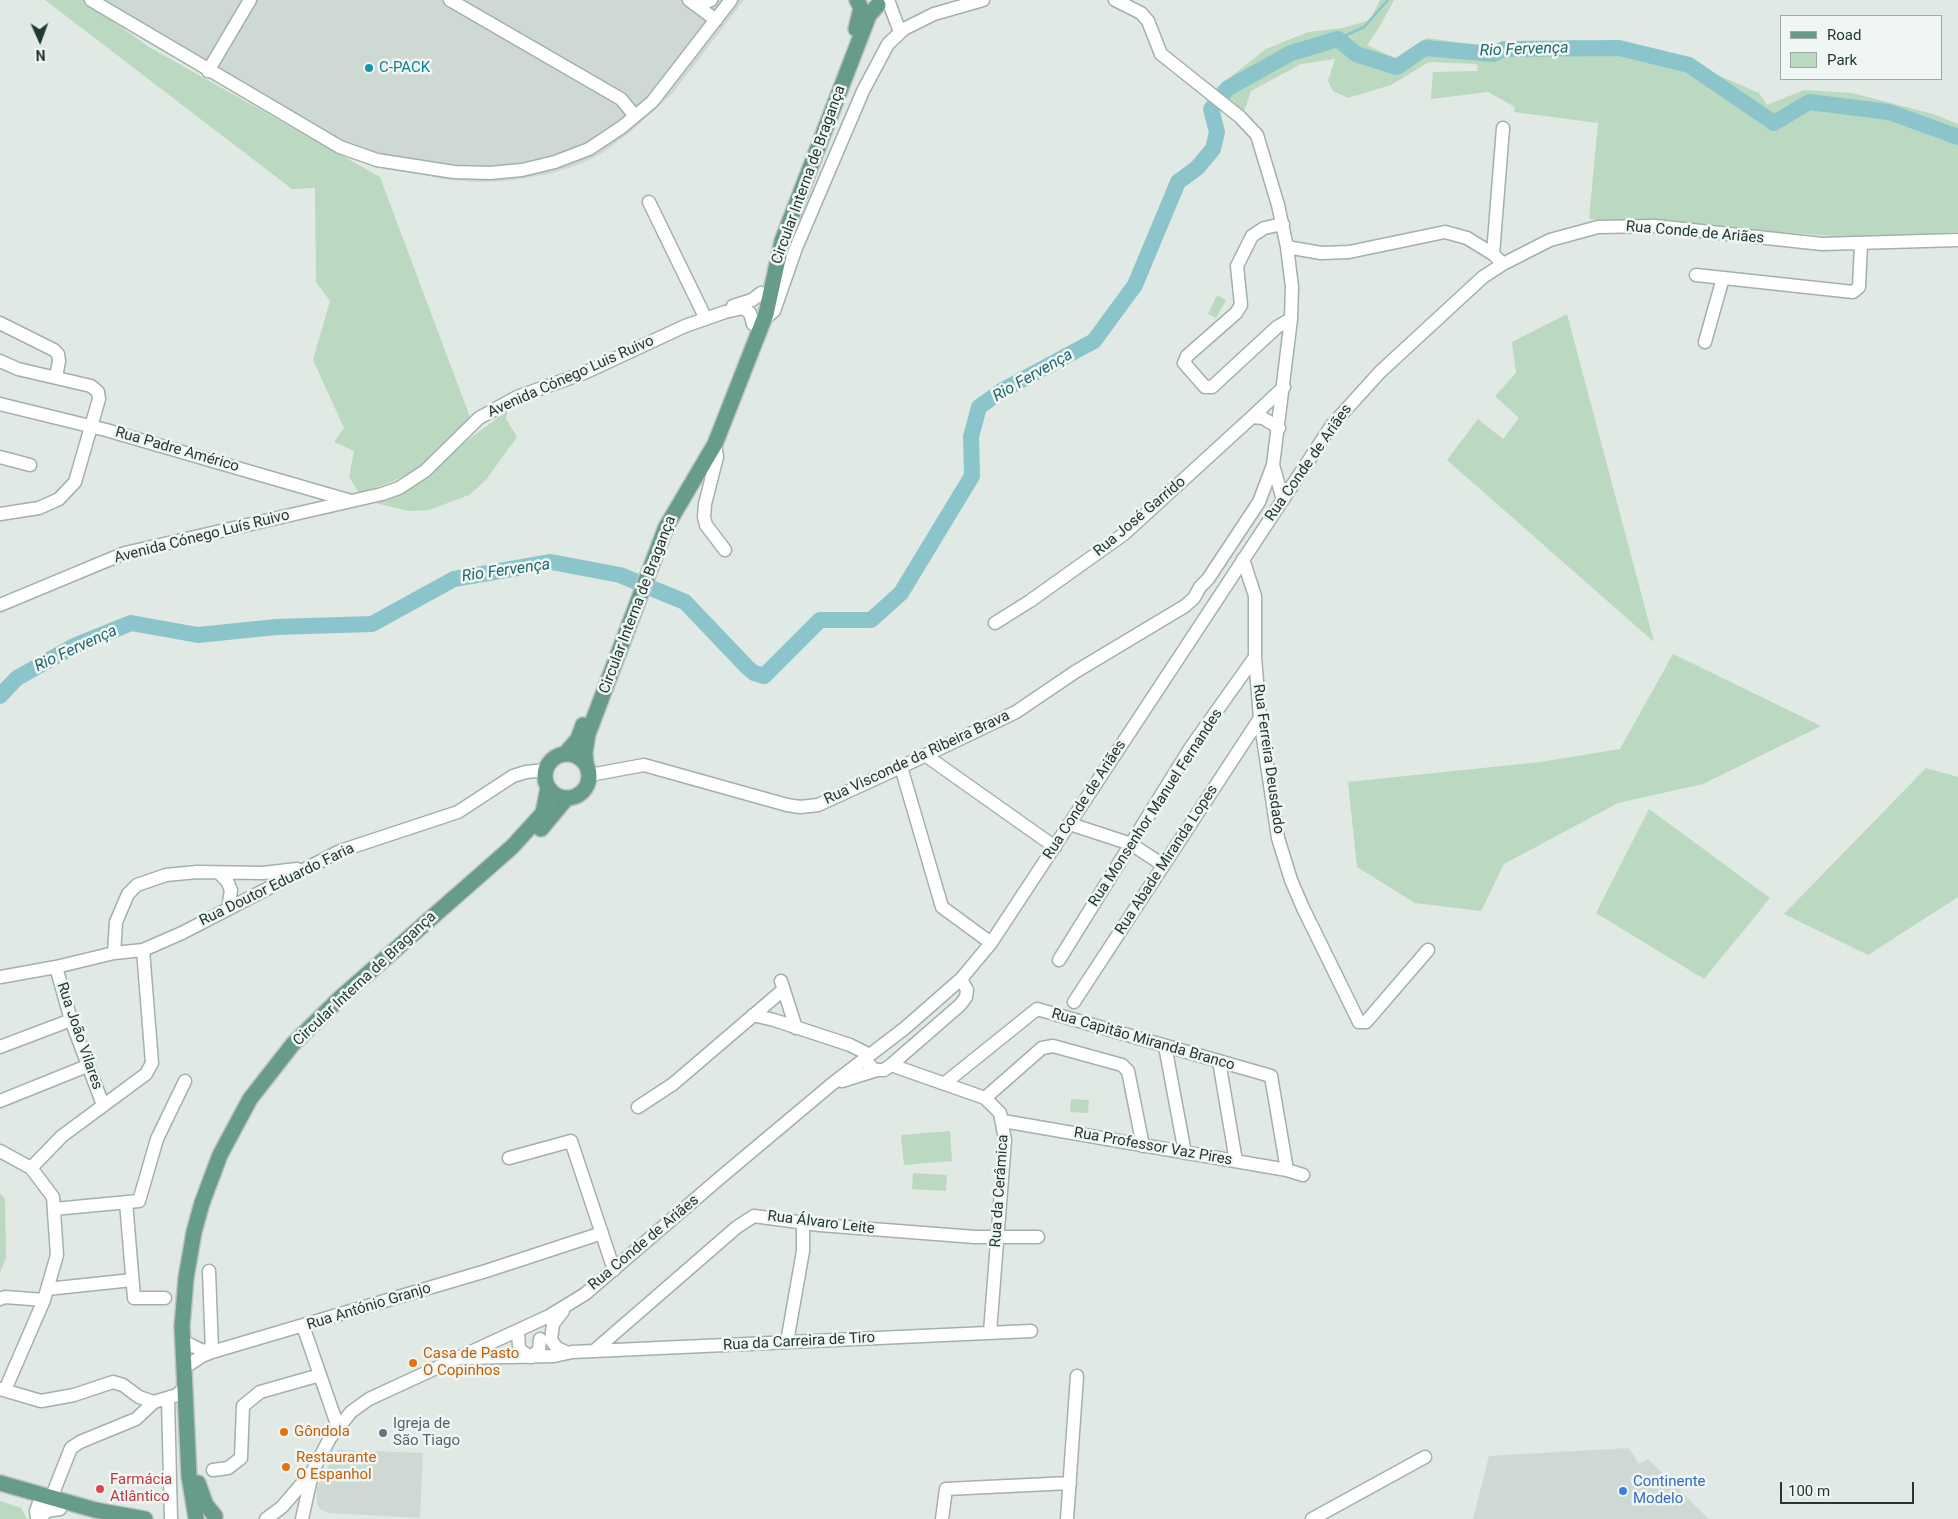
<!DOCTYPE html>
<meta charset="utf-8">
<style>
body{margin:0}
#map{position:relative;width:1958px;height:1519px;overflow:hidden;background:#e0e9e4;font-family:Roboto,sans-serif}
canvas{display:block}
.legend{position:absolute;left:1780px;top:15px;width:162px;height:65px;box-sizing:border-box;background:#f0f6f3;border:1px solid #9eaaa5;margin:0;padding:6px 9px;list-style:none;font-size:15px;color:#223831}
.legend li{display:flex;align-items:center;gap:10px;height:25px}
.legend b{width:25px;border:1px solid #9eaaa5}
.north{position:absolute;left:15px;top:15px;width:50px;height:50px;-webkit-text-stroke:4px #f0f6f3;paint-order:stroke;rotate:178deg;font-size:14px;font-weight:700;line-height:20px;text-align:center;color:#223831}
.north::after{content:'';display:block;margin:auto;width:18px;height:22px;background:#223831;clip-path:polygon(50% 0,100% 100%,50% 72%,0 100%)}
.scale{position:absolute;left:1780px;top:1482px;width:134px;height:22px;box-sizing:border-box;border:2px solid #223831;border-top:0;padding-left:6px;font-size:15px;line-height:18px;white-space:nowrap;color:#223831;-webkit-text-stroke:4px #f0f6f3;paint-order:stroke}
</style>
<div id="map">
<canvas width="1958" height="1519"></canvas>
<ul class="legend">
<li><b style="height:6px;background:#679c8b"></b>Road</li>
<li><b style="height:14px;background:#bad9c0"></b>Park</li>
</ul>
<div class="north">N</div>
<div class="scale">100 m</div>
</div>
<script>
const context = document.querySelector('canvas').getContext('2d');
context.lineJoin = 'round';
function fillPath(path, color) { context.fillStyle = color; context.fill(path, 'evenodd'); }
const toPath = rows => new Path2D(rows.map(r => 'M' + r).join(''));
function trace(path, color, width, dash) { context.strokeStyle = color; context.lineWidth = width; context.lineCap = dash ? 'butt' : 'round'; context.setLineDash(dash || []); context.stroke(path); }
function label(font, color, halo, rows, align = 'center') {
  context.font = font + ' Roboto,sans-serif'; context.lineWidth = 5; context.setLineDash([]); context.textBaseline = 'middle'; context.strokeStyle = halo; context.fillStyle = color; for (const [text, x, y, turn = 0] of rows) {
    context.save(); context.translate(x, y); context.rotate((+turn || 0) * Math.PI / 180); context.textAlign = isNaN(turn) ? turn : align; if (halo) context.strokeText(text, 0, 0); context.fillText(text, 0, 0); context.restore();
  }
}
fillPath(toPath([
 [85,0,744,0,673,93,629,133,604,152,583,163,550,174,508,181,474,182,442,179,353,159,148,43],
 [1629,1448,1639,1464,1648,1459,1709,1519,1473,1519,1489,1456],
 [337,1450,423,1453,420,1518,329,1513,320,1509,317,1504,317,1487]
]), '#ced9d3');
fillPath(toPath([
 [45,0,83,0,149,47,380,177,470,417,437,453,422,466,394,481,359,493,349,477,354,451,334,442,344,428,313,360,330,301,316,282,315,188,292,189],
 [1380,0,1394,0,1379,28,1367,45,1395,58,1427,38,1492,47,1573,40,1633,44,1683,60,1759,93,1767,105,1804,90,1852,93,1933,114,1958,124,1958,232,1864,238,1589,219,1598,123,1514,112,1515,107,1488,92,1431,99,1433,72,1478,71,1477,64,1429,62,1391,85,1348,98,1333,91,1328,81,1335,59,1301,64,1251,91,1244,112,1210,93,1266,49,1308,32,1343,28,1370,20],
 [1217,295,1226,300,1216,318,1208,314],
 [1567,314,1654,642,1447,460,1478,419,1503,439,1519,418,1495,396,1516,373,1512,342],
 [508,410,506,419,517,437,485,481,469,495,429,510,408,511,376,503,427,478,456,449],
 [1673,654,1821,726,1703,784,1618,803,1504,864,1481,911,1415,903,1357,867,1348,782,1540,762,1620,749],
 [1926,768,1958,777,1958,897,1868,955,1784,914],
 [1649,809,1770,898,1704,979,1596,913],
 [1071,1099,1089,1100,1088,1113,1070,1112],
 [950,1131,952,1161,904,1165,901,1135],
 [913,1173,947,1175,946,1191,912,1189],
 [0,1193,5,1199,6,1257,0,1273],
 [0,1501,21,1508,27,1519,0,1519]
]), '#bad9c0');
trace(toPath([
 [1338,39,1364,27,1388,0]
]), '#8bc5cb', 2.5);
trace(toPath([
 [0,696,17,678,74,646,131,623,198,635,276,627,372,624,454,579,551,562,620,575,685,602,747,667,754,673,764,676,820,620,871,620,901,593,972,476,971,437,979,407,1003,390,1094,341,1135,285,1178,182,1197,168,1213,149,1217,132,1211,109,1228,88,1291,53,1338,39,1356,54,1397,67,1425,48,1493,54,1504,49,1619,48,1689,65,1774,123,1809,102,1889,112,1958,137]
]), '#8bc5cb', 16);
const minor = toPath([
 [91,0,340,147,377,160,454,172,490,173,522,170,555,162,589,149,622,127,652,102,731,0],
 [450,0,621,99,635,116],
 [689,0,716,20],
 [888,0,900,32],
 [697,6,711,0],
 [208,71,250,0],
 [649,202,706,319],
 [1283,224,1264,228,1252,236,1237,266,1241,305,1236,313,1187,356,1184,363,1205,387,1212,387,1277,327,1291,319],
 [1287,247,1321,253,1349,252,1445,232,1467,238,1493,254,1503,264],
 [1493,254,1503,128],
 [1696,275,1853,292,1859,287,1861,244],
 [733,306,752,300,761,293],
 [765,318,774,311,796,248,863,91,888,44,904,29,934,14,983,0],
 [0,323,54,350,58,354,59,361,56,377],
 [1705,342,1723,278],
 [0,361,18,369,91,386,98,392,99,399,75,482,59,499,39,508,0,514],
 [0,404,106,430,351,501],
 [1252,417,1284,387],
 [715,444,717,457,705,504,704,517,706,525,725,550],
 [0,457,30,465],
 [1273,465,1283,500],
 [1243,559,1255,596,1255,657,1260,718,1278,838,1291,880,1303,908,1359,1022,1366,1022,1428,950],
 [0,605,125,553,382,494,399,488,425,471,479,418,517,397,584,373,685,326,725,312,743,308,750,313,753,324],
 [995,623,1030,601,1124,534,1252,417,1263,418,1279,428],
 [925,755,1055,847],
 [901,767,942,907,991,943],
 [590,775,644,765,787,805,800,807,818,805,901,767,1016,712,1075,672,1185,606,1194,598,1200,587,1208,579,1259,502,1273,465,1291,319,1292,287,1287,247,1278,205,1257,135,1240,117,1161,54,1148,21,1141,13,1115,0],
 [1070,824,1131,844,1163,865],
 [219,873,227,881,231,890,228,909],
 [114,953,116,922,128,894,137,885,166,875,197,872,263,873,297,869],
 [1059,960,1191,747,1255,657],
 [56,967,71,1020,103,1105],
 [0,977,56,967,114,953,143,950,182,933,340,851,458,812,513,776,526,772,546,770],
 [781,981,796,1028],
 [1074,1002,1260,718],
 [753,1015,774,1020,850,1045,870,1055],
 [1165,1046,1185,1153],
 [0,1047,71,1020],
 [865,1059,872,1068,877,1070,884,1070,891,1065,960,1005,966,997,967,990,961,979],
 [1219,1061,1236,1161],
 [891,1065,985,1098,1000,1113,1005,1140,990,1332],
 [842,1081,877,1070],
 [945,1083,1037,1009,1271,1076,1287,1170],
 [985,1098,1042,1048,1053,1046,1122,1065,1128,1071,1143,1146],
 [0,1101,87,1066],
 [638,1107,673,1084,783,990],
 [1003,1121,1287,1170,1303,1175],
 [0,1151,31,1168,53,1197,57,1255,44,1300,5,1390],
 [509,1158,571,1141,614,1270],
 [31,1168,62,1136,146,1074,152,1063,143,950],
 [126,1202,134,1298,165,1298],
 [54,1209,139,1201,157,1139,185,1081],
 [209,1271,212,1352,486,1271,602,1233],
 [47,1289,132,1280],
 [0,1299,5,1297,44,1300],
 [563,1311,553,1324,551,1340,557,1348,568,1353],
 [303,1326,338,1427],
 [518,1331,519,1347,521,1351,531,1357,539,1350,540,1339],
 [787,1342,803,1251,803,1222],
 [189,1344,201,1350,212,1352],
 [594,1351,737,1227,754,1216,820,1225,975,1237,1038,1237],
 [462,1358,554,1356,572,1352,1031,1331],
 [190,1364,202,1356,212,1352],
 [0,1389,41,1401,74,1395,113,1382,123,1385,139,1397,154,1402,177,1395,185,1387],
 [168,1399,171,1519],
 [213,1470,228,1468,241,1458,243,1406,260,1392,320,1375],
 [46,1511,71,1448,80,1442,136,1419,154,1402],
 [42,1517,46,1511,60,1509],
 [37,1519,36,1511,42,1495],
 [266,1519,282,1507,312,1472,330,1438,351,1412,369,1399,549,1316,585,1294,721,1177,832,1084,905,1028,961,979,991,943,1332,425,1380,372,1483,277,1503,264,1550,240,1598,227,1655,226,1822,244,1958,240],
 [302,1519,312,1474],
 [942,1519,946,1489,1070,1483],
 [1067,1519,1077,1376],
 [1312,1519,1425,1457]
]);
const major = toPath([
 [856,29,861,8,857,0],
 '545 776a22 22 0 1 1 44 0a22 22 0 1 1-44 0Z',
 [565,754,578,739,583,725],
 [586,764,585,752,588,734,666,527,715,444,766,314,782,241,869,15,878,5],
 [541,829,566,799],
 [0,1483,95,1510,145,1519],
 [198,1483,206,1505,215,1516],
 [196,1518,189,1476,182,1326,186,1278,194,1232,202,1203,220,1155,250,1099,293,1044,339,999,512,847,543,813,548,788]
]);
trace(minor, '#a3b0ab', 15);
trace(major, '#bdc3c1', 18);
trace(minor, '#fff', 12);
trace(major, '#679c8b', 15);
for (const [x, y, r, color] of [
 [369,68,5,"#0f9aa8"],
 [413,1363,5,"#e8710a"],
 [284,1432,5,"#e8710a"],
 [383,1433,5,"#6b7280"],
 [286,1467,5,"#e8710a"],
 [100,1489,5,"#e0444e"],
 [1623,1491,5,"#3f7fe0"]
]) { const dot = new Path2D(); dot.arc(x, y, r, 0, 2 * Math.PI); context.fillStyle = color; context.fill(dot); trace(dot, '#f0f6f3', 2); }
label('15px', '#0d838f', '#f0f6f3', [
 ["C-PACK",379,68]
], 'left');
label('15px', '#223831', '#f0f6f3', [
 ["Circular Interna de Bragança",809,175,-70],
 ["Rua Conde de Ariães",1695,233,5],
 ["Avenida Cónego Luis Ruivo",571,377,-24],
 ["Rua Padre Américo",177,450,16],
 ["Rua Conde de Ariães",1309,463,-55],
 ["Rua José Garrido",1140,517,-40],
 ["Avenida Cónego Luís Ruivo",202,537,-14],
 ["Circular Interna de Bragança",638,605,-69],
 ["Rua Visconde da Ribeira Brava",917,758,-25],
 ["Rua Ferreira Deusdado",1268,759,82],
 ["Rua Conde de Ariães",1085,800,-57],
 ["Rua Monsenhor Manuel Fernandes",1156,808,-57],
 ["Rua Abade Miranda Lopes",1167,860,-57],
 ["Rua Doutor Eduardo Faria",277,885,-26],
 ["Circular Interna de Bragança",365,979,-43],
 ["Rua João Vilares",79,1036,71],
 ["Rua Capitão Miranda Branco",1143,1040,16],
 ["Rua Professor Vaz Pires",1153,1147,10],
 ["Rua da Cerâmica",1000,1191,-86],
 ["Rua Álvaro Leite",821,1223,7],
 ["Rua Conde de Ariães",644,1243,-40],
 ["Rua António Granjo",369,1307,-17],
 ["Rua da Carreira de Tiro",799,1342,-3]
]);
label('15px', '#c56008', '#f0f6f3', [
 ["Casa de Pasto",423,1354],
 ["O Copinhos",423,1371],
 ["Gôndola",294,1432],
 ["Restaurante",296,1458],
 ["O Espanhol",296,1475]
], 'left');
label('15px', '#5b616d', '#f0f6f3', [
 ["Igreja de",393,1424],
 ["São Tiago",393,1441]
], 'left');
label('15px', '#be3a42', '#f0f6f3', [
 ["Farmácia",110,1480],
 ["Atlântico",110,1497]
], 'left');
label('15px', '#366cbe', '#f0f6f3', [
 ["Continente",1633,1482],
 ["Modelo",1633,1499]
], 'left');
label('italic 16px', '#216770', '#f0f6f3', [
 ["Rio Fervença",1524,50,-2],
 ["Rio Fervença",1033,376,-30],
 ["Rio Fervença",506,571,-8],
 ["Rio Fervença",76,649,-25]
]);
</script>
